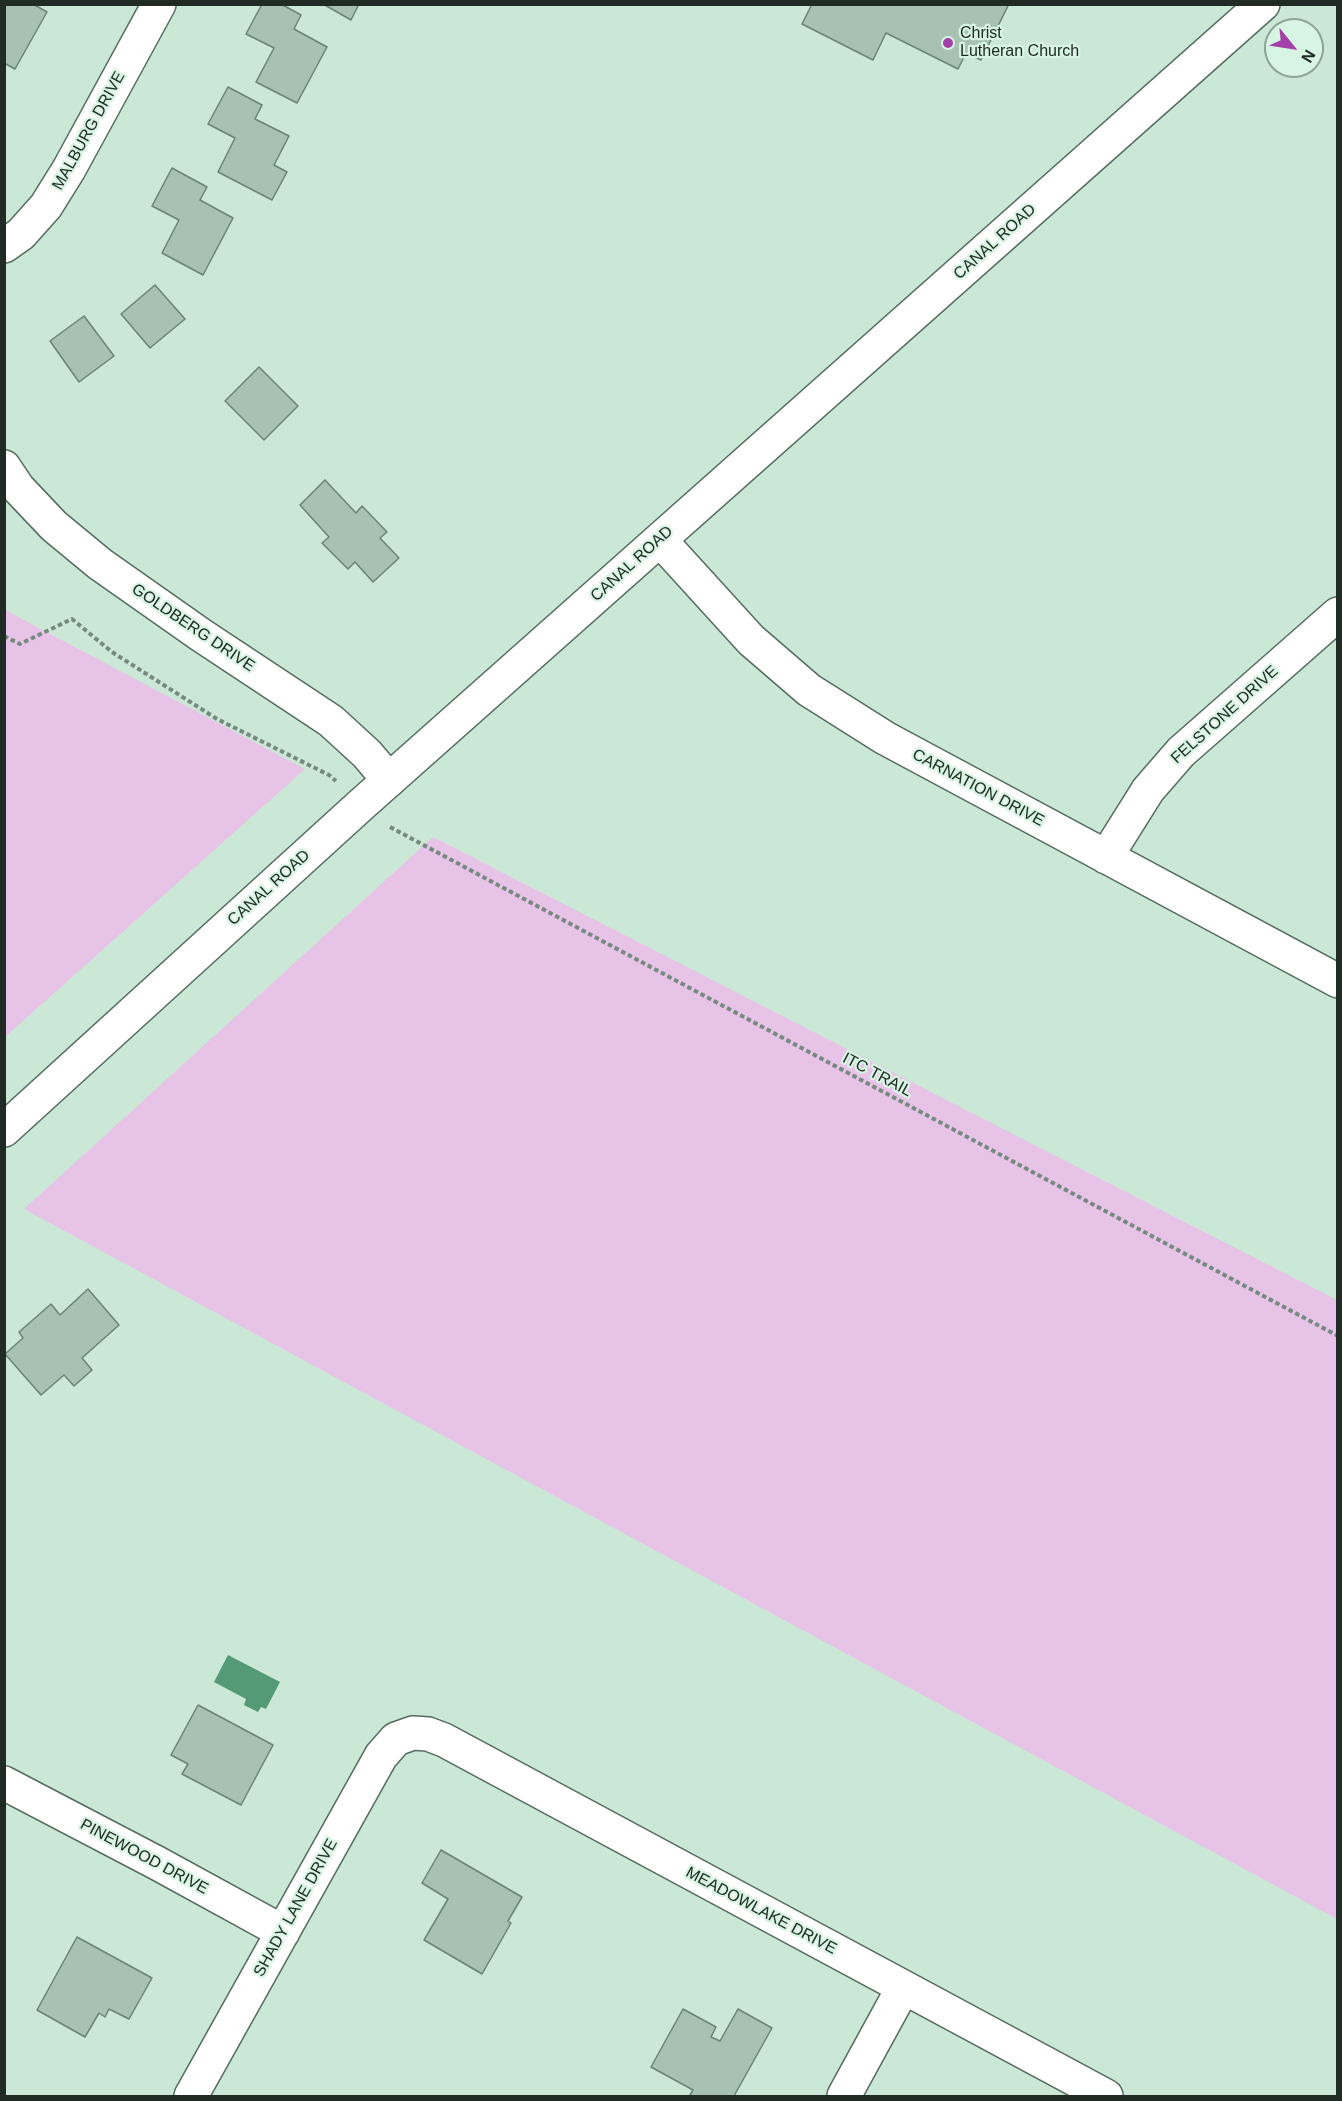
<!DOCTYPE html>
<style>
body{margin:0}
#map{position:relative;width:1342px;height:2101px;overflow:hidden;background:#cbe7d6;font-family:Helvetica,sans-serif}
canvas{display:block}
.frame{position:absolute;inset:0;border:6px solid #202b25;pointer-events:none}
.north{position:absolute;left:1264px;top:18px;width:60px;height:60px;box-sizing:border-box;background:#d8f4e3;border:2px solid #8ea497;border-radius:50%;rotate:120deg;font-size:16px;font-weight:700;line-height:24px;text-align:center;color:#202b25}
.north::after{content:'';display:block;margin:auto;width:21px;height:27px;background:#a441a8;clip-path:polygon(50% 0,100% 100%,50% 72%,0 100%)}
</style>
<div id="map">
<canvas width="1342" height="2101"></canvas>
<div class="frame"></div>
<div class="north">N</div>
</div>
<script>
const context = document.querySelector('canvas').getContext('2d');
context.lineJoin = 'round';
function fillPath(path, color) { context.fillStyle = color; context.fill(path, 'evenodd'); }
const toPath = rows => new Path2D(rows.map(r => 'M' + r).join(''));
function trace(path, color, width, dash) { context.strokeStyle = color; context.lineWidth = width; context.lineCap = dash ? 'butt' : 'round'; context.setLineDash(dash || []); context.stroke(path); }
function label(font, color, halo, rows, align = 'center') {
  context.font = font + ' Helvetica,sans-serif'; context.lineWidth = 4.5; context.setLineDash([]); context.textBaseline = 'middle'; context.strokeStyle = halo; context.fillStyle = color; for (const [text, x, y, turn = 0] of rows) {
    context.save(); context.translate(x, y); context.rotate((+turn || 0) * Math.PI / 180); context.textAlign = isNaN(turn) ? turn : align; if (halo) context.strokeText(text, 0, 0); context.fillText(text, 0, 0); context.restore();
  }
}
fillPath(toPath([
 [5,610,305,769,5,1037,4,1037],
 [433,837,1337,1300,1337,1919,24,1209]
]), '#e8c3e8');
fillPath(toPath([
 [228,1655,280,1682,266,1709,261,1707,258,1712,244,1705,246,1699,214,1682]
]), '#559a76');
const building = toPath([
 [4,4,33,4,47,12,15,69,4,63,4,4],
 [262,4,281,4,301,15,294,29,327,47,297,103,256,82,274,48,246,34,262,4],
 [323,4,359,4,351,20,323,4],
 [812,4,1009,4,981,60,966,53,958,69,886,33,873,60,802,24,812,4],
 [228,87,262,105,255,119,289,136,274,165,287,172,272,200,218,172,235,138,208,124,228,87],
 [172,168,207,187,200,200,233,218,203,275,162,253,179,220,152,206,172,168],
 [155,285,185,319,150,348,121,314,155,285],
 [84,316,114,356,79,382,50,341,84,316],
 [259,367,298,406,264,440,225,401,259,367],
 [325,480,356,513,362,506,387,532,380,538,399,558,373,582,355,562,348,569,322,543,329,537,300,505,325,480],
 [88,1289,119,1325,82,1358,92,1370,74,1386,64,1375,41,1395,5,1354,23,1338,19,1332,51,1304,60,1315,88,1289],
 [198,1705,273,1745,241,1805,182,1774,188,1764,171,1755,198,1705],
 [441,1850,522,1897,508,1921,511,1923,482,1974,424,1940,448,1899,422,1883,441,1850],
 [77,1937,152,1978,129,2019,109,2009,105,2017,99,2013,85,2037,37,2010,77,1937],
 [683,2009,716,2027,711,2037,720,2041,738,2009,772,2028,734,2096,693,2096,690,2095,693,2090,651,2067,683,2009]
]);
fillPath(building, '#a7c2b2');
trace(building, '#6a8375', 1.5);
const minor = toPath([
 [4,246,21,234,46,206,69,169,159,4],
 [4,467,18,488,54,526,100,564,201,635,331,721,367,754,389,780],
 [660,540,751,640,809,690,885,738,1338,981],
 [1106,857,1148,790,1181,752,1338,614],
 [4,1783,157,1863,283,1932],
 [191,2096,381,1756,396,1739,413,1733,428,1734,444,1740,1106,2096],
 [844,2096,903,1988]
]);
const tertiary = toPath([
 [4,1130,362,804,1263,4]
]);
trace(minor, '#546c5e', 36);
trace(tertiary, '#546c5e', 36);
trace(toPath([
 [4,636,20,644,72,619,112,652,217,719,329,775,336,781],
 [390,827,1338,1336]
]), '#768a7f', 4, [4.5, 3]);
trace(minor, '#fff', 33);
trace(tertiary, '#fff', 33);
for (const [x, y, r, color] of [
 [948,43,6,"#a441a8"]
]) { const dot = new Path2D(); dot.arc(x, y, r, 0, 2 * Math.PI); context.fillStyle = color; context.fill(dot); trace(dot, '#d8f4e3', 2); }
label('16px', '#202b25', '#d8f4e3', [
 ["Christ",960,34],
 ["Lutheran Church",960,52]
], 'left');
label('16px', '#202b25', '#d8f4e3', [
 ["MALBURG DRIVE",89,131,-61],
 ["CANAL ROAD",995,242,-42],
 ["CANAL ROAD",632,564,-42],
 ["GOLDBERG DRIVE",193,628,34],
 ["FELSTONE DRIVE",1225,715,-42],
 ["CARNATION DRIVE",978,788,28],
 ["CANAL ROAD",269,888,-42],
 ["ITC TRAIL",877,1075,28],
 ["PINEWOOD DRIVE",144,1857,28],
 ["SHADY LANE DRIVE",296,1908,-61],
 ["MEADOWLAKE DRIVE",761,1911,28]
]);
</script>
